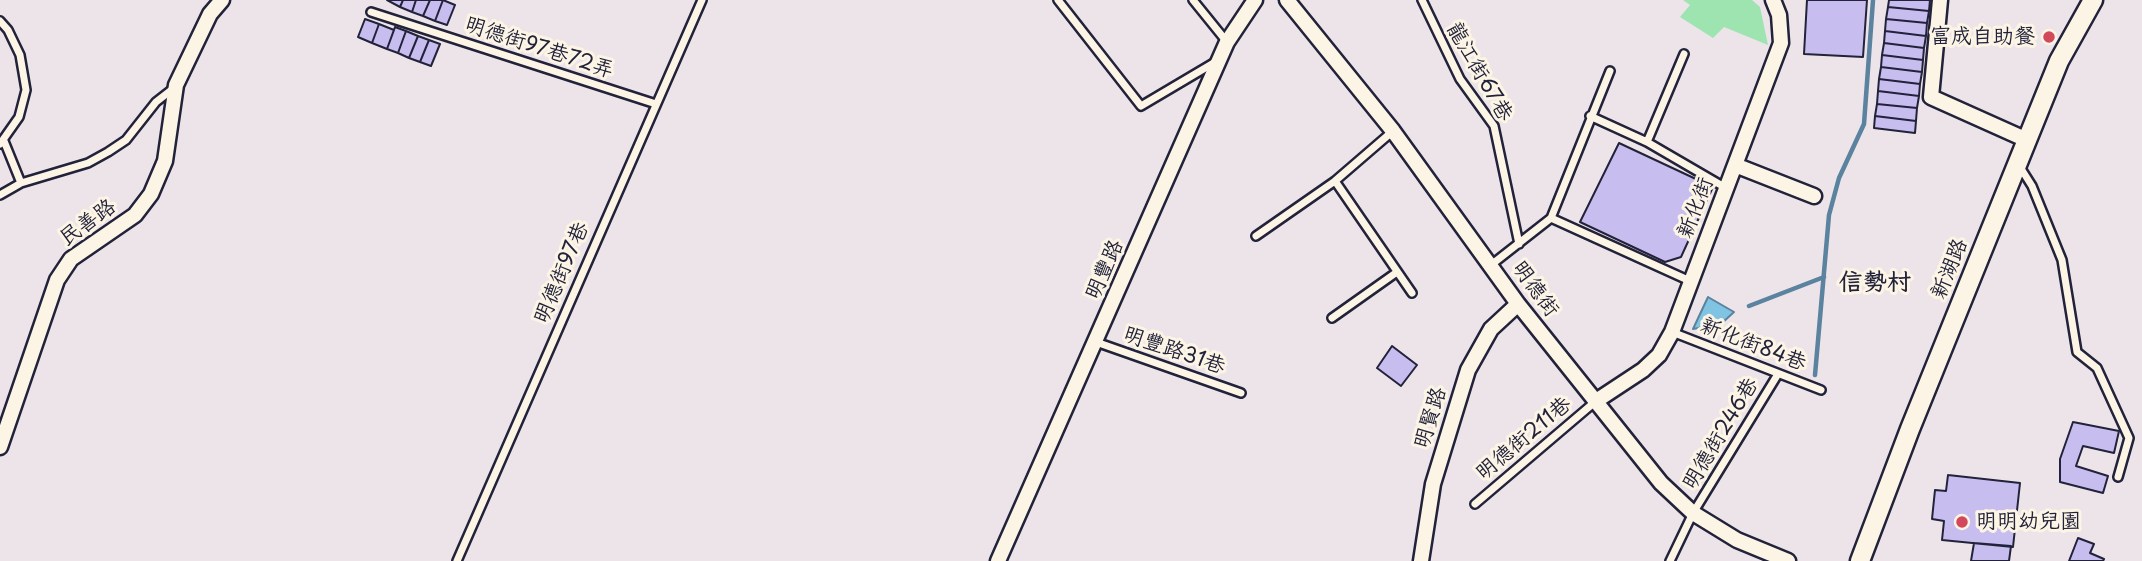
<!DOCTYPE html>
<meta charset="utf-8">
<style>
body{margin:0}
canvas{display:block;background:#ece4e8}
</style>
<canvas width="2142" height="561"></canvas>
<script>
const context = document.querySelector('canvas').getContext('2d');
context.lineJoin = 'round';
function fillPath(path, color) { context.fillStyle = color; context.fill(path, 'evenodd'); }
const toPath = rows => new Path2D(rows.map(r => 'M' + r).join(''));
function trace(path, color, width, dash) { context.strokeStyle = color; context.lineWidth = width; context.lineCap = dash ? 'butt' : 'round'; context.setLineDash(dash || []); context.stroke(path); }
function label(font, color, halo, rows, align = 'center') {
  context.font = font + ' "Playpen Sans","LXGW WenKai TC",sans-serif'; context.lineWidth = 6; context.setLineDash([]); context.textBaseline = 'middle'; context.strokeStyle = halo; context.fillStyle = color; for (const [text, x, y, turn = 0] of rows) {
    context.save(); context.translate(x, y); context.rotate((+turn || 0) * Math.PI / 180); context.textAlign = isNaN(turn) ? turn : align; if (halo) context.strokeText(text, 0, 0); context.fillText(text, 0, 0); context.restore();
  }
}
fillPath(toPath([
 [1683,0,1752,0,1760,7,1768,45,1724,27,1713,38,1680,17,1690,5]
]), '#9ee4b1');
const water = toPath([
 [1708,297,1734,312,1721,324,1693,329,1708,297]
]);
fillPath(water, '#81c3e2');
trace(water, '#5b839f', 2);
trace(toPath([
 [1749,306,1824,277],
 [1815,375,1829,215,1839,178,1864,124,1873,0]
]), '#5b839f', 4.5);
const building = toPath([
 [387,0,403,0,400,7,387,0],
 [403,0,416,0,412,12,400,7,403,0],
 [416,0,430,0,423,16,412,12,416,0],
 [430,0,443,0,435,21,423,16,430,0],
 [443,0,455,5,447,25,435,21,443,0],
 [1807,0,1867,0,1863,57,1804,54,1807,0],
 [1889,0,1930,0,1929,11,1888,7,1889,0],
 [1888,7,1929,11,1927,23,1886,19,1888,7],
 [365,19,379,24,372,43,358,37,365,19],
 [1886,19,1927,23,1926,36,1885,31,1886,19],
 [379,24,394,30,387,49,372,43,379,24],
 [395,27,406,31,398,53,387,49,395,27],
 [406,31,418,36,409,58,398,53,406,31],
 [1885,31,1926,36,1924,48,1884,43,1885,31],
 [418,36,429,40,420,62,409,58,418,36],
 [429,40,440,44,431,66,420,62,429,40],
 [1884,43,1924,48,1923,60,1882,55,1884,43],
 [1882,55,1923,60,1922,72,1881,67,1882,55],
 [1881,67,1922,72,1920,84,1879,79,1881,67],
 [1879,79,1920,84,1919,96,1878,91,1879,79],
 [1878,91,1919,96,1917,108,1877,104,1878,91],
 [1877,104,1917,108,1916,121,1875,116,1877,104],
 [1875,116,1916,121,1915,133,1874,128,1875,116],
 [1619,143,1713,187,1681,257,1665,262,1580,222,1619,143],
 [1392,346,1417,365,1401,386,1377,368,1392,346],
 [2073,422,2119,431,2114,453,2083,446,2076,466,2108,476,2103,493,2060,482,2060,459,2073,422],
 [1948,475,2020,483,2013,547,1942,540,1944,521,1932,519,1935,490,1946,491,1948,475],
 [2078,538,2094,544,2090,553,2104,559,2103,561,2069,561,2078,538],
 [1974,543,2011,546,2009,561,1971,561,1974,543]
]);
fillPath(building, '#c7bdef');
trace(building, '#22223b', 2);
const service = toPath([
 [1058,0,1141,106,1217,61],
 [1193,0,1227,42],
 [1422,0,1460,79,1494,126,1519,244],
 [371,12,656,104],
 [0,21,8,30,20,55,26,90,19,117,0,144],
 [1590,116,1647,142,1726,188],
 [1393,131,1335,181,1412,293],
 [4,141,21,183],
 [1647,142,1684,54],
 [2020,167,2032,186,2062,260,2077,352,2097,368,2129,438,2118,477],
 [0,195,21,183,88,163,108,152,126,140,156,102,174,88],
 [1551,218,1690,281],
 [1256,236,1335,181],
 [1491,265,1551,218,1610,71],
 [1332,318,1397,272],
 [1672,332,1821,390],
 [1096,342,1241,393],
 [1475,504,1596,401],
 [457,561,702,0],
 [1670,561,1693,513,1778,374]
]);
const minor = toPath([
 [1287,0,1393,131,1518,304,1661,483,1693,513,1737,540,1788,561],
 [1940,0,1931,97,2027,140],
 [1735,165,1814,196],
 [1596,401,1643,370,1659,355,1672,332,1781,43,1779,15,1773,0],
 [0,447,57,280,71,259,135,215,151,194,165,161,176,85,210,14,222,0],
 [998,561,1227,42,1255,0],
 [1421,561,1433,484,1468,370,1491,329,1518,304]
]);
const tertiary = toPath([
 [1860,561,1910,429,2059,61,2093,0]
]);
trace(service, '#22223b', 12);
trace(minor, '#22223b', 19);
trace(tertiary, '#22223b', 23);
trace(service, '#fcf5e5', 7);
trace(minor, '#fcf5e5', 14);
trace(tertiary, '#fcf5e5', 18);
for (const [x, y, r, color] of [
 [2049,37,7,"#d1495b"],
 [1962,522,7,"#d1495b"]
]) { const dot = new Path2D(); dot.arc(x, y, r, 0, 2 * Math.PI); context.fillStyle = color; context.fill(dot); trace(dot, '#fcf5e5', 2.5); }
label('21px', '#22223b', '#fcf5e5', [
 ["富成自助餐",2035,37],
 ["明明幼兒園",1976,522,"left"]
], 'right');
label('21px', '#22223b', '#fcf5e5', [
 ["明德街97巷72弄",539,48,18],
 ["龍江街67巷",1479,72,60],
 ["新化街",1696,208,-69],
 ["民善路",88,223,-36],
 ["新湖路",1950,269,-68],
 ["明豐路",1105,270,-66],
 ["明德街97巷",562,273,-67],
 ["明德街",1535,289,54],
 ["新化街84巷",1753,345,21],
 ["明豐路31巷",1174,351,19],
 ["明賢路",1431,418,-73],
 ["明德街246巷",1721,434,-59],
 ["明德街211巷",1524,439,-40]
]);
label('bold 24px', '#22223b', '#fcf5e5', [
 ["信勢村",1875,283]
]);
</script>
